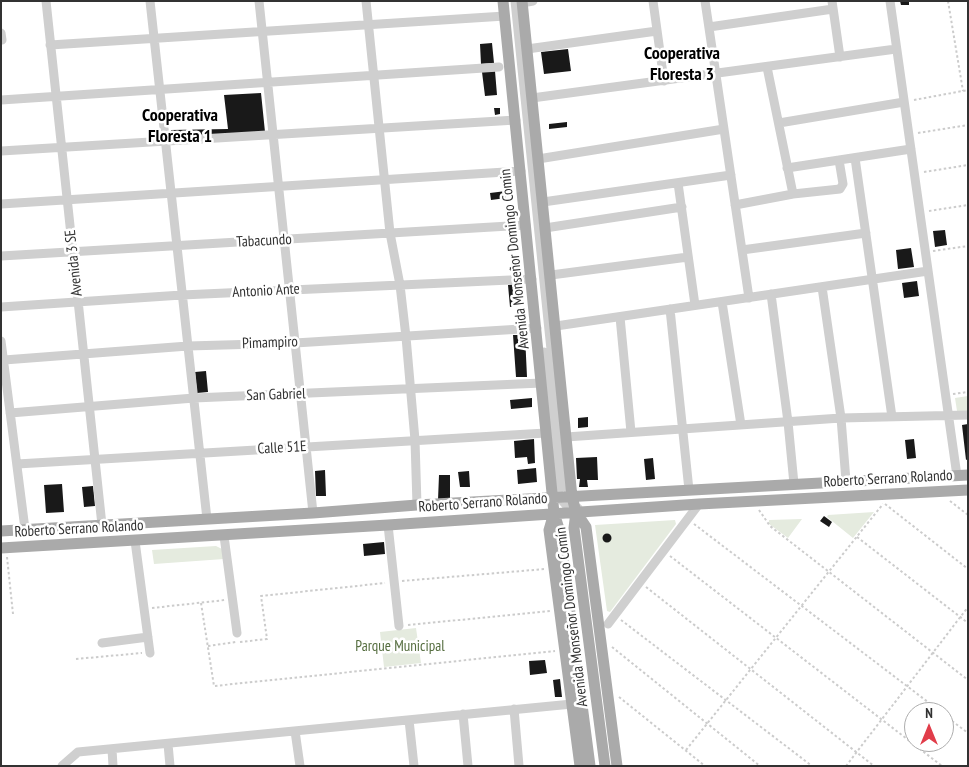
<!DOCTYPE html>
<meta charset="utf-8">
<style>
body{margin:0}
#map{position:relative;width:969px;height:767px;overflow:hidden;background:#fff;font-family:"PT Sans Narrow",sans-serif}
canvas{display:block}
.frame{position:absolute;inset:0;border:2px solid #323232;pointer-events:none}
.north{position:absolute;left:904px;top:702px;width:50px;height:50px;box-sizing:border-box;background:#fff;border:1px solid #adadad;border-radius:50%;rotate:0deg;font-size:14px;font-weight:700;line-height:20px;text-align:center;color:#323232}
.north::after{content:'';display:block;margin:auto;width:18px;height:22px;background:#e13d4a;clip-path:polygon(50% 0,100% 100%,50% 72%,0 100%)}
</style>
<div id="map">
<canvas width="969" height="767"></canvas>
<div class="frame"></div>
<div class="north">N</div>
</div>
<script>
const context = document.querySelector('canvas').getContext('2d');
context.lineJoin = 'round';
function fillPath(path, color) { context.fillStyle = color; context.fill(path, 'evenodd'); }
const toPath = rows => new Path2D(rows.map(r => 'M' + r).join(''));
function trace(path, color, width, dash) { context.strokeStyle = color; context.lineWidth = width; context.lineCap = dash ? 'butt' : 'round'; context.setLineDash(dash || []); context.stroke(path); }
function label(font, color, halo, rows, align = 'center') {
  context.font = font + ' "PT Sans Narrow",sans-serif'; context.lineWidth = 5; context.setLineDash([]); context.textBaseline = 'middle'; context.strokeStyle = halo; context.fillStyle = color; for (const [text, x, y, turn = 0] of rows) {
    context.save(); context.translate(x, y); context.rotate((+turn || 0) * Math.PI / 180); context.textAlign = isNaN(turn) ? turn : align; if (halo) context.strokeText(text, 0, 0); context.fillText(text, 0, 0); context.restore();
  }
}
fillPath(toPath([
 [968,396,968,411,957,411,955,398],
 [874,512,853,538,827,517,828,515],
 [802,519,788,538,769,524,769,520],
 [675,520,676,524,610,612,607,611,595,525],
 [216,546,222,549,224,559,154,564,152,550],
 [416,628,421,663,384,667,380,632]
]), '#e5ebdf');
fillPath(toPath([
 [900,1,909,1,909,5,901,5],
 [492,43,494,63,481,64,480,44],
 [568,49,571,71,544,74,541,52],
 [495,71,497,95,485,96,482,72],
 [261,93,265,132,174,140,171,130,228,129,224,95],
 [494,108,500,108,500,114,495,115],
 [567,122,567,127,549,129,549,124],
 [506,191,506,198,491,200,490,193],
 [945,230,947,245,935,247,933,231],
 [911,248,914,267,898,269,896,250],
 [917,281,919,296,904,298,902,283],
 [519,284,522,305,510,307,508,285],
 [513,335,525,335,527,377,516,377],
 [206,371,208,392,197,393,195,372],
 [532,398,532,407,511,409,510,400],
 [588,417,588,427,578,428,578,418],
 [968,424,968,459,966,460,962,425],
 [534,439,535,463,528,464,527,457,515,458,514,441],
 [914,439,916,458,907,459,905,440],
 [597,457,598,480,587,480,588,487,579,487,580,479,577,479,576,458],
 [653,458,655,479,646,480,644,459],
 [536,468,537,482,518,484,517,470],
 [325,470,326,496,316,496,315,471],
 [469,471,470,487,460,487,458,472],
 [439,475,450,475,450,499,438,500],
 [62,484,64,512,46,513,44,485],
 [93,486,95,506,84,507,82,487],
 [824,516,832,522,829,527,820,521],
 '602.5 538a4.5 4.5 0 1 1 9 0a4.5 4.5 0 1 1-9 0Z',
 [384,542,385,554,364,556,363,544],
 [545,660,547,673,530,675,529,661],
 [560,679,562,697,555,697,553,680]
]), '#191919');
trace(toPath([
 [948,1,963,91],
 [914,100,968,90],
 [918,133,968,125],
 [924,172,968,165],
 [929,211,968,205],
 [933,251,968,246],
 [953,394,968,392],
 [950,501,968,515],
 [885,504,968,569],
 [759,510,770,526,968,680],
 [694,524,941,712],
 [857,537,968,623],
 [670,556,942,766],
 [7,557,13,614],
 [402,581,545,569],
 [646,587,874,766],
 [201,603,214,686,555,651],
 [152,608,225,600],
 [621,620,812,766],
 [408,625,551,611],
 [240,642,267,639,261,596,385,583],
 [208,646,236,642],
 [612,647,760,766],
 [76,659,142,653],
 [619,697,705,766],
 [944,715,968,733],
 [686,750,883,504],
 [846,766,968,607]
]), '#ccc', 2, [2.5, 2.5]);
trace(toPath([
 [46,1,102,525],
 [150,1,207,519],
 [259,1,313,513],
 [366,1,390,233,400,285,406,337,415,440,417,505],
 [515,1,565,485,571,496],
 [653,1,664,81],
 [705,1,749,298],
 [832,1,840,57],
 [890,1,957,476],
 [522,3,533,1],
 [709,27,833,9],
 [1,33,2,40],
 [50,45,505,16],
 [527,49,657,31],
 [767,67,793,194],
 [532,98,896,49],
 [1,100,499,67],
 [779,123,904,102],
 [1,151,516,120],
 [855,158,892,417],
 [538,159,724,129],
 [787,168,911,149],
 [678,183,695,305],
 [543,202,731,175],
 [1,204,521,171],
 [735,205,793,194,840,189,843,184,839,160],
 [545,228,682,207],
 [742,250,866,233],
 [1,256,526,225],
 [551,275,688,257],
 [822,287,841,418,846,481],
 [771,294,788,422,794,484],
 [722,302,741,425],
 [1,307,182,295,532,279],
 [670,309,689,490],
 [620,317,631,432],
 [556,326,928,271],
 [1,341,25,529],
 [544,352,559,497,566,505,578,508],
 [4,360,188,346,295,343,537,328],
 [10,413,194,398,542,383],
 [566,437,841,418,968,415],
 [17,464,546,433],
 [388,525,399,626],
 [224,536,237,633],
 [135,541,150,653],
 [608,624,699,504],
 [102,643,148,637],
 [514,709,519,766],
 [463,714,468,766],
 [409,720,414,766],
 [295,731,300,766],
 [168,744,170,766],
 [112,749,113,766],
 [62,766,78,752,572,704]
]), '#cfcfcf', 9);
trace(toPath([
 [503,1,554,513,559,529,590,766],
 [522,1,572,497,576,512,586,527,617,766],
 [576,512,574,528,605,766],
 [554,513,549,530,580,766],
 [1,531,313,513,417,505,968,475],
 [1,548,388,525,699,504,968,490]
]), '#aaa', 11);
label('15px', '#323232', '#fff', [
 ["Tabacundo",264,241,-3],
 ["Avenida Monseñor Domingo Comin",515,259,-96],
 ["Avenida 3 SE",74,263,-96],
 ["Antonio Ante",266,291,-3],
 ["Pimampiro",270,343,-2],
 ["San Gabriel",276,395,-2],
 ["Calle 51E",282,448,-3],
 ["Roberto Serrano Rolando",888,479,-3],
 ["Roberto Serrano Rolando",483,503,-4],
 ["Roberto Serrano Rolando",79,529,-3],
 ["Avenida Monseñor Domingo Comín",572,617,-97]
]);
label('15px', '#566e40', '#fff', [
 ["Parque Municipal",400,647]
]);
label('bold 18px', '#000', '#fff', [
 ["Cooperativa",682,54],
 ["Floresta 3",682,75],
 ["Cooperativa",180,116],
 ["Floresta 1",180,137]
]);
</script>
